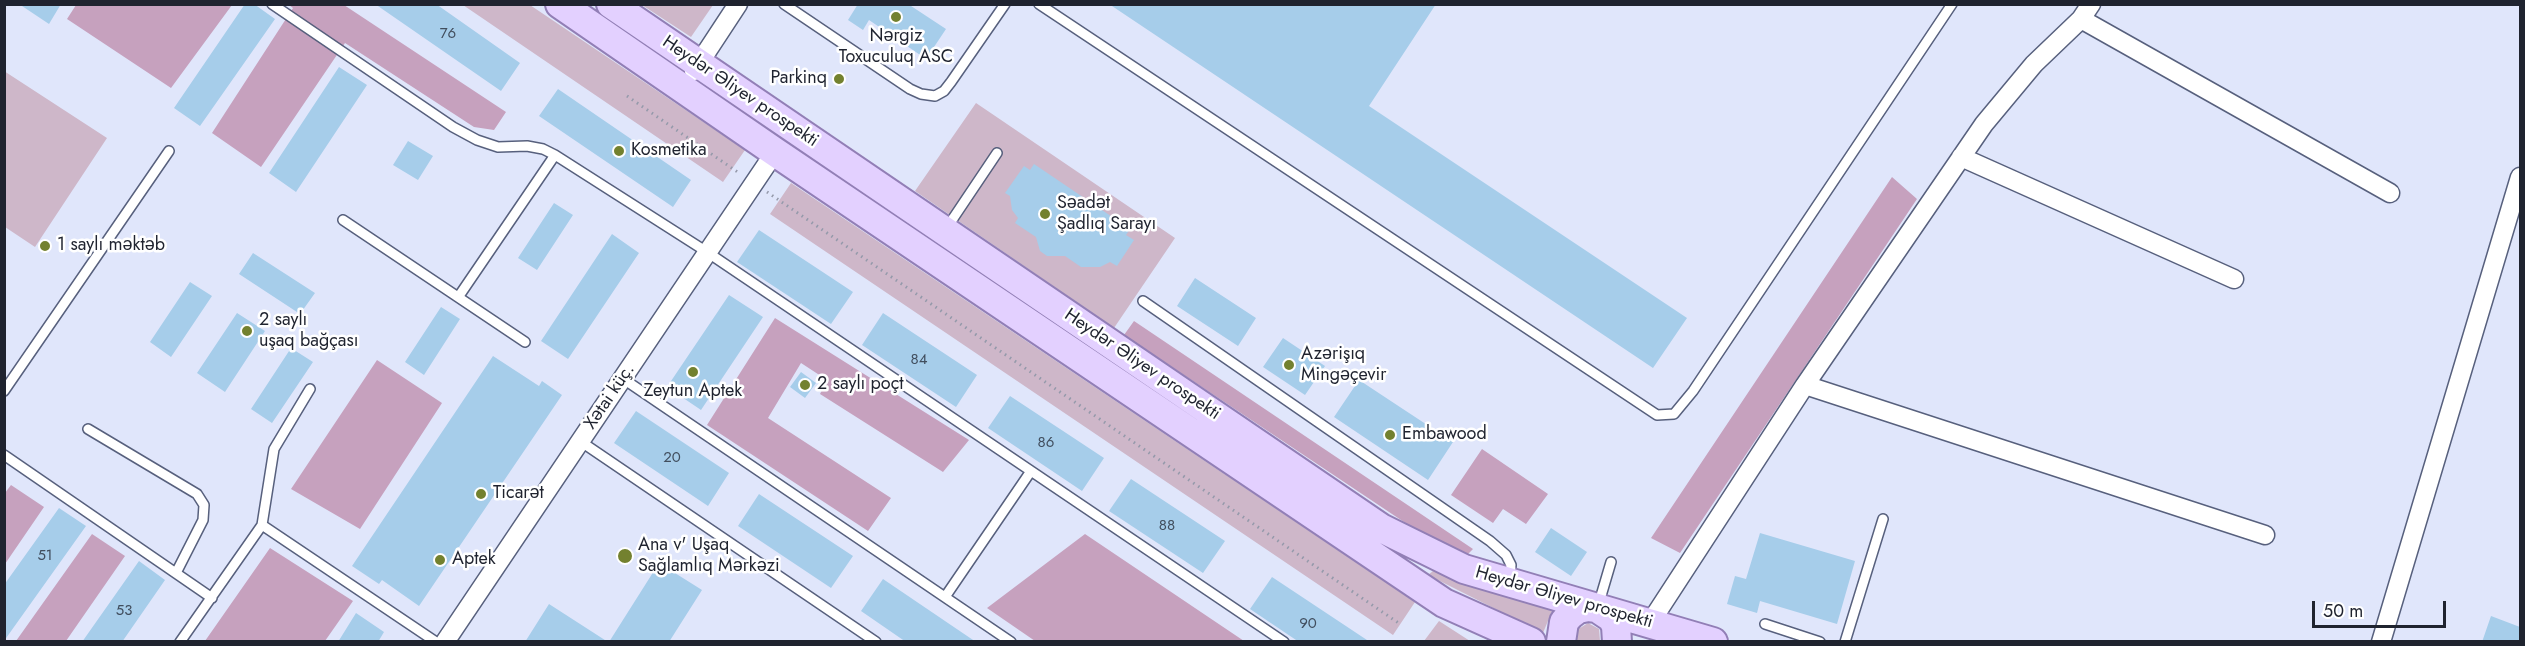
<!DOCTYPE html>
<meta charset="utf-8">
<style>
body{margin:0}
#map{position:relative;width:2525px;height:646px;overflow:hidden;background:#e0e6fb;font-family:Jost,sans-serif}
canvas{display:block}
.frame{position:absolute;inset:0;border:6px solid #1f232f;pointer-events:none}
.scale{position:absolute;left:2312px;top:601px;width:134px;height:27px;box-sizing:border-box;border:3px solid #1f232f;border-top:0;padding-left:8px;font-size:18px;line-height:21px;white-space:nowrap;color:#1f232f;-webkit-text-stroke:4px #fff;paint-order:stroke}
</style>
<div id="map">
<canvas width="2525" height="646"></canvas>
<div class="frame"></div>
<div class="scale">50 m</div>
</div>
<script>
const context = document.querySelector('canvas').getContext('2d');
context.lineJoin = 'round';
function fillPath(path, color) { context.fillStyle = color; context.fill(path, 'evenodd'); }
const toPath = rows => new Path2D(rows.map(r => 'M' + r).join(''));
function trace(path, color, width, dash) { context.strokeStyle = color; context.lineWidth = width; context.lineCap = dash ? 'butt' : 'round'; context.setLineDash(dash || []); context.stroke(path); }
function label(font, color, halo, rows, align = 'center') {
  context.font = font + ' Jost,sans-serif'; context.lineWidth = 5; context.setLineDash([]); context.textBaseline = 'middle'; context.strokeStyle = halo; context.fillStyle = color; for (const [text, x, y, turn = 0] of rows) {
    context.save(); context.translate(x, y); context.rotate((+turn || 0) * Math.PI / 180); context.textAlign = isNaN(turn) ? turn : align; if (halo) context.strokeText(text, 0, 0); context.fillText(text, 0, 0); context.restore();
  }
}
fillPath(toPath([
 [463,5,530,5,745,150,723,182],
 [642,5,713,5,691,37],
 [4,71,107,138,35,247,5,227],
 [976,103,1175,238,1114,328,915,191],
 [791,183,1415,602,1393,635,770,214],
 [1433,571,1552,611,1543,633,1428,575],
 [1439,621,1470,641,1424,641],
 [1588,623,1599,629,1600,641,1577,641,1577,630]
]), '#ceb7c9');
fillPath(toPath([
 [76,5,76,4,232,5,171,88,67,19],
 [289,5,344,5,506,112,494,130,474,127,345,43,261,167,212,133,293,8],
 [1892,177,1917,199,1680,553,1651,538],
 [775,318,969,440,943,472,820,394,827,380,801,363,768,418,891,498,868,531,707,425],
 [1134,321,1473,549,1467,555,1407,524,1124,335],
 [377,360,442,403,360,529,291,489],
 [1482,449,1548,494,1526,524,1503,509,1493,523,1451,495],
 [11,485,44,507,5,564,5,493],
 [92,534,125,556,66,641,16,641],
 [1085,534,1244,641,1035,641,987,608],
 [270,548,353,601,325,641,205,641]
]), '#c6a1be');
fillPath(toPath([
 [19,4,61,4,49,24],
 [245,4,254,4,275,19,200,126,174,108],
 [375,4,436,4,520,63,501,91],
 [858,4,908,4,946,29,926,59,869,20,863,30,848,20],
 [1109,4,1436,4,1369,106,1687,318,1653,368],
 [339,67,367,85,296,192,269,173],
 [558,89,691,180,673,207,539,116],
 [408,141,433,156,418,180,393,165],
 [1034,164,1130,229,1126,235,1134,240,1117,266,1110,262,1100,267,1081,267,1065,256,1047,256,1040,251,1036,237,1015,223,1018,218,1012,210,1010,196,1005,193,1024,166,1030,170],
 [554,203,573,215,537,270,518,258],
 [759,230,853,292,831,324,737,262],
 [612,234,639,253,568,359,541,341],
 [253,253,315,293,300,314,239,274],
 [1195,278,1256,318,1238,346,1177,306],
 [190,282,212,296,171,357,150,342],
 [729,295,763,317,701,410,667,387],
 [441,307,460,319,424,375,405,362],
 [237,313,265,331,225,392,197,373],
 [883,313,977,375,956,407,862,345],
 [1283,338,1325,366,1305,395,1263,367],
 [291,348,313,362,272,423,251,409],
 [493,356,539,386,542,381,562,395,419,606,382,580,379,584,352,566],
 [801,372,816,383,805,398,790,387],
 [1359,380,1453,442,1428,480,1334,417],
 [1010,396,1104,458,1082,491,988,428],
 [636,411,729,473,708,506,614,443],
 [1131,479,1225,541,1203,573,1109,511],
 [759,494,853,556,831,588,738,526],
 [59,508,86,526,4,641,4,585],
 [1551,528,1587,552,1571,576,1535,552],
 [1760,533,1855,561,1837,624,1760,601,1757,613,1727,604,1735,576,1746,579],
 [139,561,165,580,122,642,82,642],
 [659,563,702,590,669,642,609,642],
 [1272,577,1370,642,1299,642,1250,609],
 [883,579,976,642,906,642,861,611],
 [549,604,608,642,525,642],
 [356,613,384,632,378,642,338,642],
 [2491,616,2520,627,2520,642,2482,642]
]), '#a6cdea');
const lane = toPath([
 [272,4,453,127,477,140,498,147,527,146,543,149,555,155,707,252,1284,642],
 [784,4,910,89,921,94,935,96,944,91,951,82,1005,4],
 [1039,4,1657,415,1674,414,1693,391,1952,4],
 [343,220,525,342],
 [946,229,997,153],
 [459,296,555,155],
 [1143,301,1490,541,1506,555,1511,565,1510,578],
 [622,378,1011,642],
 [4,391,169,151],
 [88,429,197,494,204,505,203,520,176,573],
 [580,441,876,642],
 [4,455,212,598],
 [262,525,274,449,310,389],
 [945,597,1031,471],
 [1598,606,1611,562],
 [1765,624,1820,642],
 [180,642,262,525,436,642],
 [1845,642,1883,519]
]);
const street = toPath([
 [2081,19,2390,193],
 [694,71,738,4],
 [1961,157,2234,279],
 [1805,385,2265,535],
 [1650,623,1805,385,1984,124,2034,64,2081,19,2091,4],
 [445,642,775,152],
 [2381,642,2520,177]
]);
const primary = toPath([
 [560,4,775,152,1444,603,1531,642],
 [611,4,1381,528,1464,569,1713,642],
 [1561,642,1564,622,1570,615,1578,609,1588,607,1597,608,1612,618,1616,626,1617,642]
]);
trace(lane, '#57607d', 12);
trace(street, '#57607d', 21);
trace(primary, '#927fb6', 32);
trace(toPath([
 [627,96,739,173],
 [767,192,1400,624]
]), '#9499aa', 3, [1.5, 4.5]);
trace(lane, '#fff', 9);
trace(street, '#fff', 18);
trace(primary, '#e3d0ff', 28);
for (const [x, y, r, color] of [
 [896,17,6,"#73812f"],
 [839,79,6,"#73812f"],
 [619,151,6,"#73812f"],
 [1045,214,6,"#73812f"],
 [45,246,6,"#73812f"],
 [247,331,6,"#73812f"],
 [1289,365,6,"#73812f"],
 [693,372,6,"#73812f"],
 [805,385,6,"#73812f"],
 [1390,435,6,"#73812f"],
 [481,494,6,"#73812f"],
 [625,556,8,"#73812f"],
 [440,560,6,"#73812f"]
]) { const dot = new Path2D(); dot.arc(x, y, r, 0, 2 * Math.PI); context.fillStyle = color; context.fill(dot); trace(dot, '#fff', 2); }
label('15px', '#414e5e', null, [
 ["76",448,34],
 ["84",919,360],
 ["86",1046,443],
 ["20",672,458],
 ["88",1167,526],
 ["51",45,556],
 ["53",124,611],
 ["90",1308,624]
]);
label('18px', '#1f232f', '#fff', [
 ["Nərgiz",896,37,"center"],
 ["Toxuculuq ASC",896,58,"center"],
 ["Parkinq",827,79,"right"],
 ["Kosmetika",631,151],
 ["Səadət",1057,204],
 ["Şadlıq Sarayı",1057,225],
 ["1 saylı məktəb",57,246],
 ["2 saylı",259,321],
 ["uşaq bağçası",259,342],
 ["Azərişıq",1301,355],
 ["Mingəçevir",1301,376],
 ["2 saylı poçt",817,385],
 ["Zeytun Aptek",693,392,"center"],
 ["Embawood",1402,435],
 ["Ticarət",493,494],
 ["Ana v' Uşaq",638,546],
 ["Sağlamlıq Mərkəzi",638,567],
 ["Aptek",452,560]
], 'left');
label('18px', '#1f232f', '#fff', [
 ["Heydər Əliyev prospekti",740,92,34],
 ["Heydər Əliyev prospekti",1142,365,34],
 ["Xətai küç.",610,397,-56],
 ["Heydər Əliyev prospekti",1564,598,16]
]);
</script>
